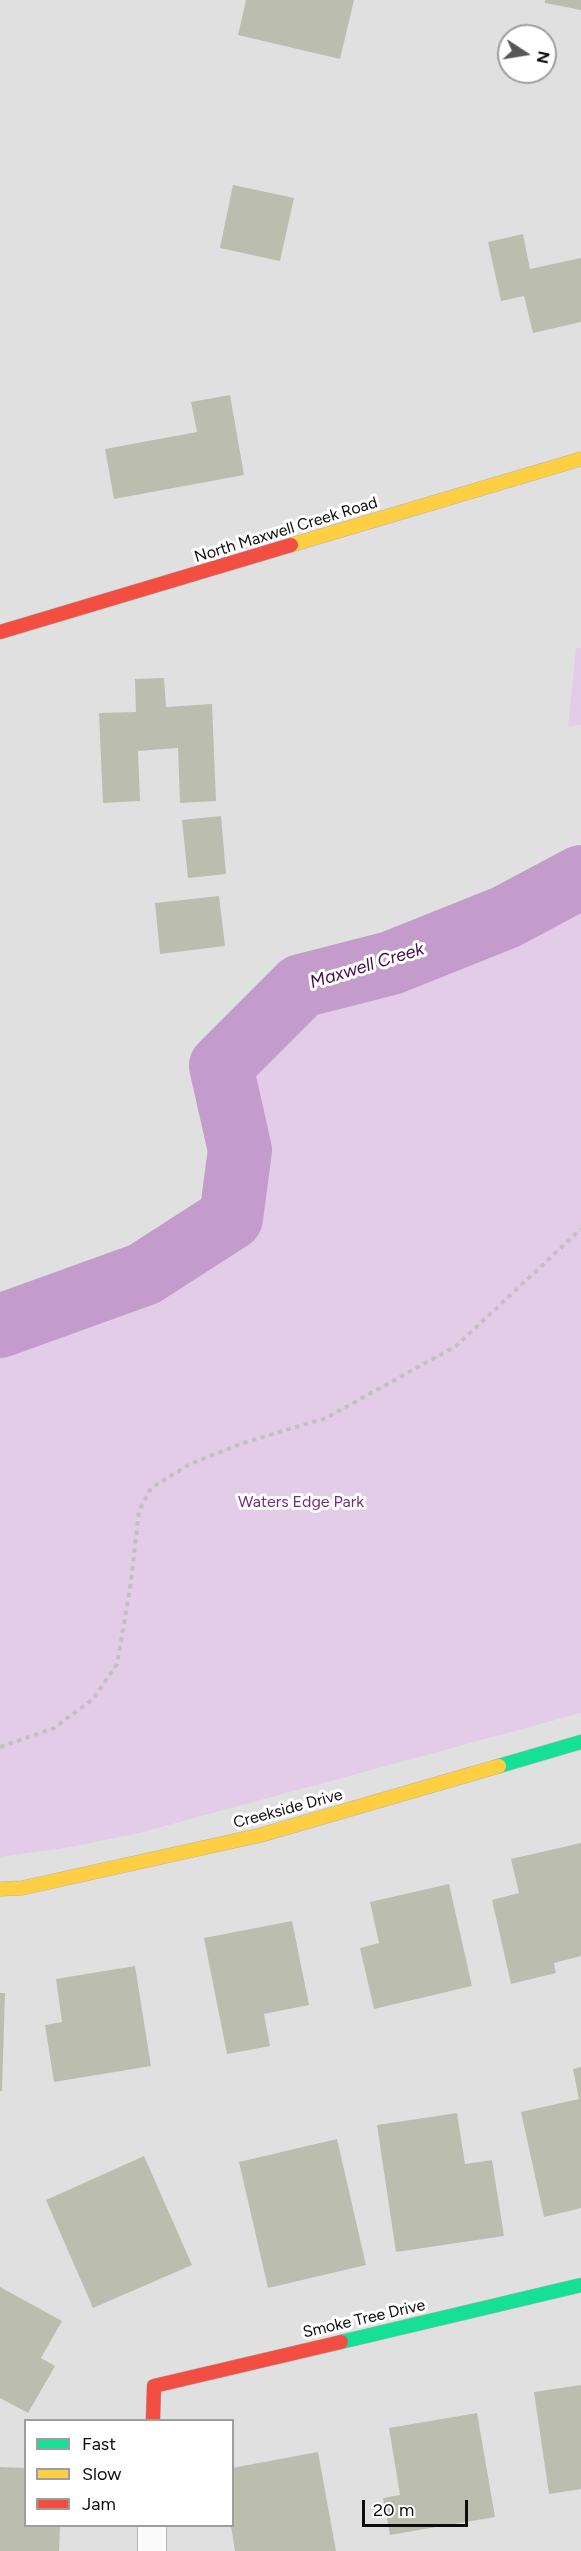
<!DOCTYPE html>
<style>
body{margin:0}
#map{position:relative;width:581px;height:2551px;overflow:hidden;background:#e1e0e1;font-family:Figtree,sans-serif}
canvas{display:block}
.legend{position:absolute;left:24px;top:2419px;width:210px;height:108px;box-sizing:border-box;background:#fff;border:2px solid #9f9e9f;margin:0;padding:8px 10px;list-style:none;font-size:18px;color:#0e0d0e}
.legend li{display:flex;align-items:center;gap:12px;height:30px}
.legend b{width:30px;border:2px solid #9f9e9f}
.north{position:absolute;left:497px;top:24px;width:60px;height:60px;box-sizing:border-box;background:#fff;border:2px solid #9f9e9f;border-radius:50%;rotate:102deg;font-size:16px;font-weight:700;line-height:24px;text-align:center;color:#0e0d0e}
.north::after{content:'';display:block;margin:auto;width:21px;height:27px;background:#585758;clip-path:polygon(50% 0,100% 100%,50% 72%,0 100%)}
.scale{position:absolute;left:362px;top:2500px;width:106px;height:27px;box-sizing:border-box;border:3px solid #0e0d0e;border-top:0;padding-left:8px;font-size:18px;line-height:21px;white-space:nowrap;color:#0e0d0e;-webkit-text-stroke:4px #fff;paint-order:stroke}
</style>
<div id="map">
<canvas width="581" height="2551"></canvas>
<ul class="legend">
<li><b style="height:8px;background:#16e098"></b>Fast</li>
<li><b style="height:8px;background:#ffcf43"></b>Slow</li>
<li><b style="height:8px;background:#f24e42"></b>Jam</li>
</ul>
<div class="north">N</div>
<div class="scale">20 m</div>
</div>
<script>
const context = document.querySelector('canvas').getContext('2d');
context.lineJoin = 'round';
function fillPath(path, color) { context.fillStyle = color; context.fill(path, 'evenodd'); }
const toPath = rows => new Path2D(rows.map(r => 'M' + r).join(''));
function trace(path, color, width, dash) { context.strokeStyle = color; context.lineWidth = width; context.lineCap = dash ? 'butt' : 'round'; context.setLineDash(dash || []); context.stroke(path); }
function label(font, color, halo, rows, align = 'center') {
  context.font = font + ' Figtree,sans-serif'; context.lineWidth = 6; context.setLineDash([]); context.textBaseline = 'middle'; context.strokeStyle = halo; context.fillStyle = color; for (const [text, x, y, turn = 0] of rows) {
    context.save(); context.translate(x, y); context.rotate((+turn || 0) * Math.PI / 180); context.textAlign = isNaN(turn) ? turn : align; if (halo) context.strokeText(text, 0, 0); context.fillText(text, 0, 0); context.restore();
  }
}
fillPath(toPath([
 [576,648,581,648,581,725,568,726],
 [581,877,581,1713,139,1833,71,1847,0,1857,0,1323,144,1274,231,1218,240,1150,221,1066,301,986,392,963,506,917]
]), '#e3cce8');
trace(toPath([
 [0,1326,144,1274,231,1218,240,1150,221,1066,301,986,391,963,506,917,581,877]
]), '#c49ccb', 64);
fillPath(toPath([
 [246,0,354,0,340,59,238,35],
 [545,0,581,0,581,10,545,3],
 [233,185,294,198,280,261,220,248],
 [523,234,530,269,581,258,581,322,533,333,524,296,501,301,488,242],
 [230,395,244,475,114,499,105,449,197,432,191,402],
 [164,678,166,707,212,704,216,801,180,803,178,748,138,751,140,801,103,803,99,713,136,712,135,679],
 [221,816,226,874,188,878,182,820],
 [219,896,225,946,160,954,155,903],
 [581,1843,581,1956,554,1963,556,1973,511,1984,492,1900,519,1893,511,1859],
 [449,1884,472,1986,374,2009,360,1948,379,1943,370,1902],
 [292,1921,309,2005,264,2014,270,2046,227,2054,204,1938],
 [135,1966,151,2066,54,2082,45,2025,62,2022,56,1979],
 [0,1993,5,1993,2,2091,0,2091],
 [581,2067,581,2208,544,2217,521,2112,579,2099,573,2069],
 [457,2113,465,2164,492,2160,504,2236,396,2252,377,2125],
 [337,2139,366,2265,268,2288,239,2162],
 [144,2156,192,2265,93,2308,46,2200],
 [0,2287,62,2321,41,2358,55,2366,28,2413,0,2398],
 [581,2385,581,2489,549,2494,534,2392],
 [477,2413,495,2517,390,2535,383,2498,400,2495,389,2428],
 [318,2452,336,2551,235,2551,231,2526,232,2468],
 [0,2467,26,2468,26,2526,60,2526,59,2551,0,2551]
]), '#bbbeae');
const street = toPath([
 [152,2551,152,2526]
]);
const fast = toPath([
 [499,1766,581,1742],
 [341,2342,581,2285]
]);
const slow = toPath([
 [291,545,581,459],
 [0,1889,22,1888,261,1835,499,1766]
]);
const jam = toPath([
 [0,632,291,545],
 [153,2420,154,2386,341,2342]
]);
trace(street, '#b4b3b4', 30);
trace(fast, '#b4b3b4', 15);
trace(slow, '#b4b3b4', 15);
trace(jam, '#b4b3b4', 15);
trace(toPath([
 [0,1747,54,1728,93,1699,117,1664,130,1589,139,1511,151,1488,190,1464,243,1443,326,1418,456,1346,581,1229]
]), '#c2c1c2', 4, [4.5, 4.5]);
trace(street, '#fafafa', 28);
trace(fast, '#16e098', 14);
trace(slow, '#ffcf43', 14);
trace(jam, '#f24e42', 14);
label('16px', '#0e0d0e', '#fff', [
 ["North Maxwell Creek Road",286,530,-17],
 ["Creekside Drive",288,1809,-15],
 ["Smoke Tree Drive",364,2319,-13]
]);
label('16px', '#712e7e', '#fff', [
 ["Waters Edge Park",301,1502]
]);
label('italic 18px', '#420e4c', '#fff', [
 ["Maxwell Creek",367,966,-17]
]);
</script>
